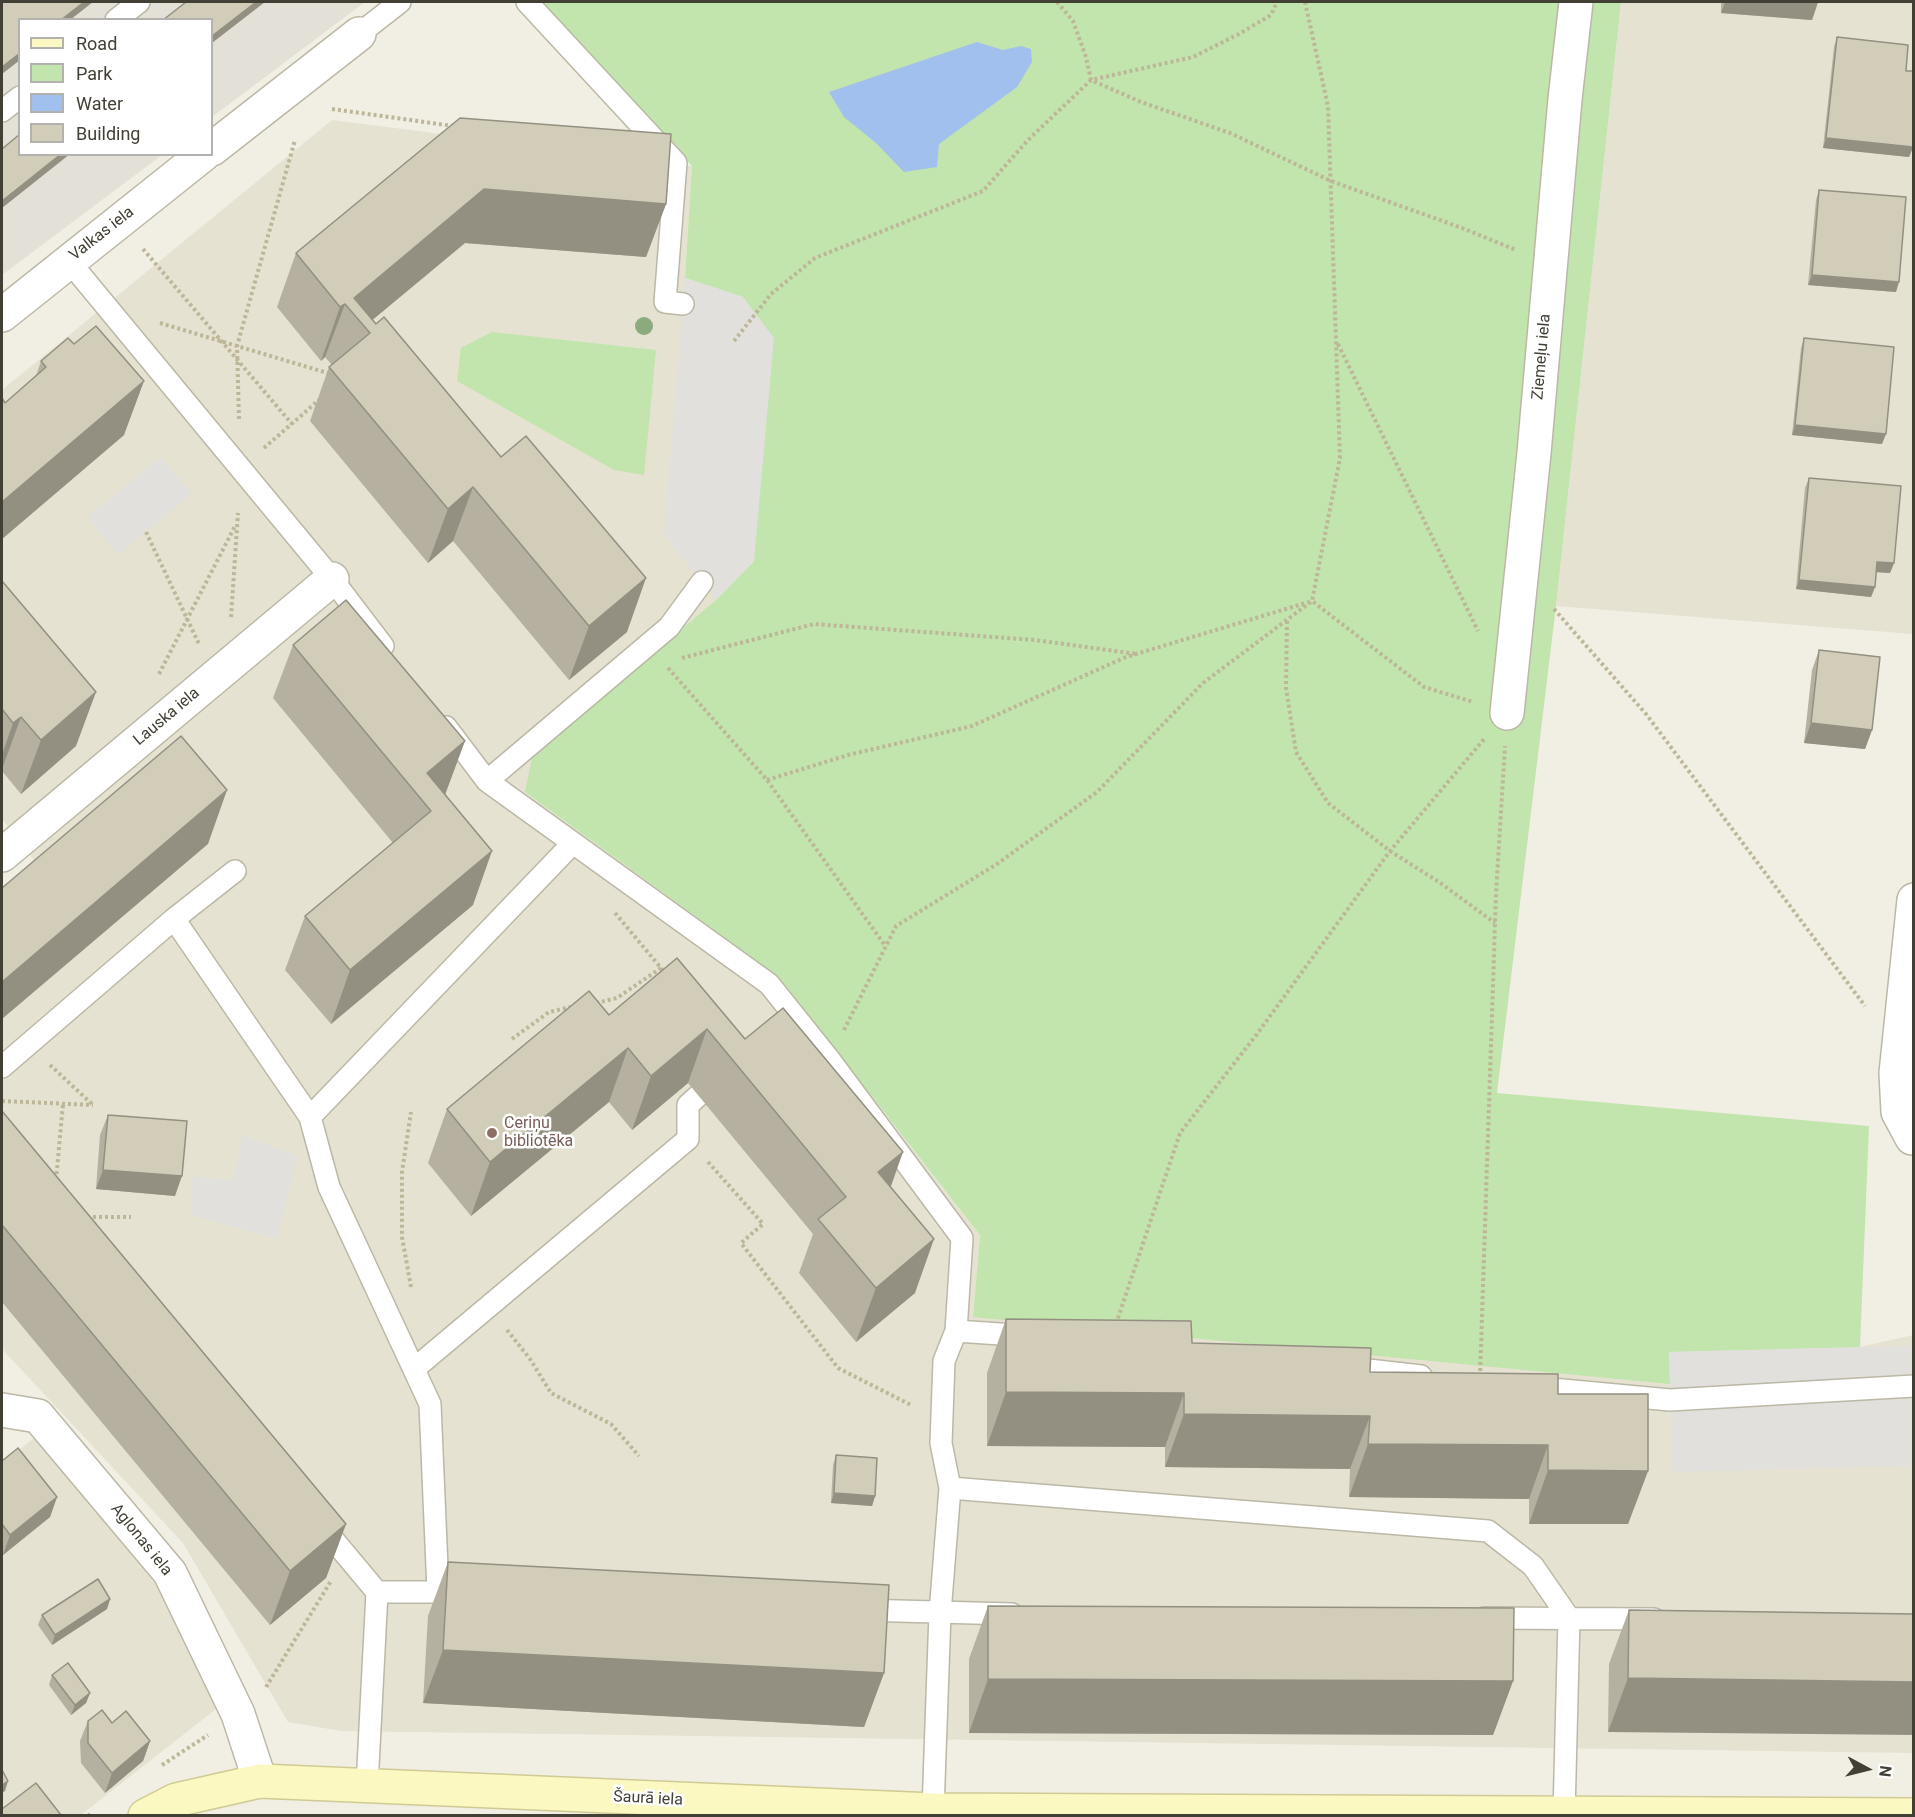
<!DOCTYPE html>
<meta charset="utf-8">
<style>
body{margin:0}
#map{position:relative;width:1915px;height:1817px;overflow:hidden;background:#f1efe3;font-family:Roboto,sans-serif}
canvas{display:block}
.frame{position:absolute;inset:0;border:3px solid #423f34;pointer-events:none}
.legend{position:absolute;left:18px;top:18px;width:195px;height:138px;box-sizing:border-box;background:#fff;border:2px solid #b3b2ae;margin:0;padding:8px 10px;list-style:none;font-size:18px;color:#423f34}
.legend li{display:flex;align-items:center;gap:12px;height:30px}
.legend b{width:30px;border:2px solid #b3b2ae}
.north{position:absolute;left:1837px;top:1739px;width:60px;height:60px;-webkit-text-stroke:4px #fff;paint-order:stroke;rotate:97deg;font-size:16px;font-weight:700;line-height:24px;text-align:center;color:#423f34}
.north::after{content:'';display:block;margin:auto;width:21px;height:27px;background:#423f34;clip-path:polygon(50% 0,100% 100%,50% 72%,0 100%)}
</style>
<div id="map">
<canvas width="1915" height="1817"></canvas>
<div class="frame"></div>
<ul class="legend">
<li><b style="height:8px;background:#fcf8c2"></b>Road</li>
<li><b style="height:16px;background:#c2e4ad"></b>Park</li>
<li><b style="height:16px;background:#a1c0ed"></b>Water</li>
<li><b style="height:16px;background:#d2cdb9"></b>Building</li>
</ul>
<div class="north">N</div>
</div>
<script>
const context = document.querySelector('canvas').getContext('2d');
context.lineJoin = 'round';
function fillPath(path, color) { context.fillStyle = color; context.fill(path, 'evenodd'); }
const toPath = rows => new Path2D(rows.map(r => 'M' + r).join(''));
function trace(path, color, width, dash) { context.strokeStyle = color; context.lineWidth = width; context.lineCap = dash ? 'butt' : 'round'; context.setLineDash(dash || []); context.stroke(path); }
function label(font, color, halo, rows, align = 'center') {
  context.font = font + ' Roboto,sans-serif'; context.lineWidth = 5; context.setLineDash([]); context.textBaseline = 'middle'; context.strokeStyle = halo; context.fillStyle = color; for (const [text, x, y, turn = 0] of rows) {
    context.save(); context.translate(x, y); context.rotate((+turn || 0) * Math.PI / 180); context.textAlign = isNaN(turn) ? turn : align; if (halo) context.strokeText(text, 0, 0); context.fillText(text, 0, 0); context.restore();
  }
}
fillPath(toPath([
 [1621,2,1913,2,1913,634,1556,606],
 [332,120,692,166,685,278,754,561,525,792,779,977,980,1235,973,1317,1860,1347,1913,1335,1913,1753,341,1731,288,1722,183,1543,2,1349,2,888,34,860,2,819,2,390],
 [34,1438,167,1598,220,1706,81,1815,2,1816,2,1464]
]), '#e5e2d1');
fillPath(toPath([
 [2,2,365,2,212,117,212,20,20,20,20,154,162,155,2,275]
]), '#e3e0d8');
fillPath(toPath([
 [542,2,1621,2,1556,606,1497,1093,1869,1126,1860,1347,1669,1352,1670,1384,973,1317,980,1235,779,977,525,792,533,754,716,600,754,561,743,297,685,278,692,166],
 [492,332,656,350,644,475,614,470,457,381,461,348]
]), '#c2e4ad');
fillPath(toPath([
 [685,278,743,297,774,338,754,561,716,600,664,535],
 [161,457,192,494,118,555,87,517],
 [242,1135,298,1156,277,1239,192,1215,192,1177,234,1180],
 [1913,1346,1913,1466,1672,1472,1669,1352]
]), '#e1e0dc');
fillPath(toPath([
 [977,42,1003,50,1021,46,1031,49,1032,62,1017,87,939,144,937,167,904,172,876,143,844,117,829,92]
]), '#a1c0ed');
const lane = toPath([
 [527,2,676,163,665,302,683,304],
 [116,20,139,2],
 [359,34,400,2],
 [2,111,20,97],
 [68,260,332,579,383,646],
 [446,727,487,781,769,984,829,1059,962,1238,956,1331,944,1361,941,1443,950,1488,940,1613,933,1810],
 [487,781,669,627,702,582],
 [174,919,310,1117,329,1187,430,1404,438,1591],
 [2,1067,174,919,235,871],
 [310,1117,573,843],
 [956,1331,1030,1336],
 [1342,1367,1421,1376],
 [414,1369,688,1139,688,1105,698,1096],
 [1530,1387,1670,1400,1914,1386],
 [950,1488,1488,1531,1533,1566,1569,1618,1564,1814],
 [321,1525,377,1592,367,1786],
 [377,1592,466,1592],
 [860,1610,1012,1614],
 [1484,1618,1654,1619]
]);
const street = toPath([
 [212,149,359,34],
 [2,315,204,154],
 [1507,713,1534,453,1565,99,1576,2],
 [2,855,332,579],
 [1912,1138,1898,1112,1896,1073,1914,900],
 [2,1410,38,1416,170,1573,238,1714,260,1781]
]);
const secondary = toPath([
 [145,1816,176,1800,260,1781,933,1810,1914,1815]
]);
trace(lane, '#bcb8a6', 24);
trace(street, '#bcb8a6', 36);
trace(secondary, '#d0ca94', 36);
trace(toPath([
 [1057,2,1073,21,1086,57,1091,80,1141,102,1230,133,1331,181,1462,228,1516,250],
 [1305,2,1328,106,1340,458,1312,601,1424,687,1473,702],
 [332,109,453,126],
 [143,249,292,424],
 [160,323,331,374],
 [734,341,771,294,815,258,983,191,1028,140,1091,80,1193,57,1239,34,1271,15,1277,2],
 [1338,344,1478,631],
 [239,419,237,346,295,140],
 [264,448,319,400],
 [146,532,199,644],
 [1554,609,1646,714,1865,1006],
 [231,617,238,513],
 [1287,621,1286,688,1296,752,1328,803,1390,851,1439,882,1495,923],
 [682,658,814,624,1035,640,1137,654],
 [668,668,767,780,886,947],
 [159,674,235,526],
 [767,780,848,755,972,726,1126,657,1309,602],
 [615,913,666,974],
 [596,1003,617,998,661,968],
 [844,1030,896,926,997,864,1097,792,1203,683,1312,601],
 [512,1039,549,1012,571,1007],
 [50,1065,93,1105],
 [2,1101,93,1105],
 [708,1162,763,1224,741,1243,838,1368,911,1405],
 [56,1180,63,1104],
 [87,1217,131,1217],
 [411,1287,402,1237,402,1172,411,1112],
 [1116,1324,1180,1133,1257,1034,1390,851,1485,738],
 [507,1330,530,1359,551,1393,611,1424,639,1456],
 [1480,1377,1496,894,1505,746],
 [266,1687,331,1581],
 [162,1765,208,1735],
 [88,1816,91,1813]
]), '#bdb698', 4, [3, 3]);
trace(lane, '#fff', 21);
trace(street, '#fff', 33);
trace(secondary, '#fcf8c2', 33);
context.fillStyle = '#8baa7d';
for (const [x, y] of [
 [644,326]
]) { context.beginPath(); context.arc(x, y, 9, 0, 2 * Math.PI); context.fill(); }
fillPath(toPath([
 [1721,2,1818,2,1812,20,1721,13],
 [1837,37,1906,71,1913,147,1909,157,1823,148,1834,47],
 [1819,190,1896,292,1808,285,1816,200],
 [666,204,646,257,465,243,372,320,627,632,569,680,453,541,428,563,310,421,329,367,332,365,325,357,321,361,277,307,296,253],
 [1804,338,1882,444,1792,435,1801,348],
 [41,361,124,435,2,539,2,398,5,403,36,376],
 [1809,478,1894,563,1890,573,1876,572,1875,587,1871,597,1796,589,1805,488],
 [2,581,76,746,21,794,2,771],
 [293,645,445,794,473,905,331,1024,285,970,305,916,393,843,273,698],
 [1819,650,1872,730,1865,749,1804,743,1812,670],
 [677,958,745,1039,891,1187,915,1293,856,1342,799,1273,813,1234,688,1083,632,1130,609,1102,471,1216,428,1163,447,1109,609,1015],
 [2,1111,346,1524,326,1578,270,1625,2,1302],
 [108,1115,175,1196,96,1189,100,1135],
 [1006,1319,1192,1343,1370,1372,1558,1394,1648,1471,1628,1524,1529,1524,1529,1499,1349,1497,1350,1469,1165,1467,1165,1447,987,1446,987,1373],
 [836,1455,875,1496,872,1506,831,1503,833,1465],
 [2,1461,57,1497,50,1517,3,1555,2,1553],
 [448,1562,884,1673,864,1727,423,1703,428,1616],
 [110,1599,107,1609,52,1645,38,1625,42,1615],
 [988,1606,1513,1681,1493,1735,969,1733,969,1659],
 [1629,1610,1914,1614,1608,1732,1609,1664],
 [52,1675,90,1693,86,1703,71,1715,49,1685],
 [88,1721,112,1723,150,1741,143,1761,105,1793,81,1763,80,1741]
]), '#b5b09f');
fillPath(toPath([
 [84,2,93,2,70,20,61,20],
 [256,2,265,2,212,43,212,36],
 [1725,2,1818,2,1812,20,1721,13],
 [20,53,20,60,2,74,2,67],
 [1826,138,1913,147,1909,157,1823,148],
 [61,154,70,154,2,208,2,201],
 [484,189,666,204,646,257,465,243,364,327,354,298],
 [1812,275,1899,282,1896,292,1808,285],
 [345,304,325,357,321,361,340,307],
 [144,381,124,435,2,539,2,502],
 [1795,425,1886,434,1882,444,1792,435],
 [473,487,453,541,428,563,448,509],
 [1877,562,1894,563,1890,573,1873,572],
 [646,578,627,632,569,680,589,626],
 [1799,580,1875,587,1871,597,1796,589],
 [96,692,76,746,21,794,41,740],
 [21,717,2,769,2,755,13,723],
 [1811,723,1872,730,1865,749,1804,743],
 [465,741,445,795,427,773],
 [227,790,208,844,2,1019,2,982],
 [492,851,473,905,331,1024,350,970],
 [707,1029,688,1083,632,1130,651,1076],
 [628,1048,609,1102,471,1216,490,1162],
 [903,1152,884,1206,878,1172],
 [103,1170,182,1176,175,1196,96,1189],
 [934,1239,915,1293,856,1342,876,1288],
 [1006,1392,1184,1393,1165,1447,987,1446],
 [1184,1414,1370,1416,1350,1469,1165,1467],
 [1368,1444,1548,1445,1529,1499,1349,1497],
 [1548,1470,1648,1471,1628,1524,1529,1524],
 [834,1493,875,1496,872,1506,831,1503],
 [57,1497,50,1517,3,1555,10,1535],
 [346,1524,326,1578,270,1625,290,1571],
 [110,1599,107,1609,52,1645,55,1635],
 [443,1650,884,1673,864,1727,423,1703],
 [1628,1678,1914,1682,1914,1735,1608,1732],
 [988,1679,1513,1681,1493,1735,969,1733],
 [90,1693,86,1703,71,1715,75,1705],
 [150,1741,143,1761,105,1793,112,1773],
 [8,1781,5,1791,2,1793,2,1785]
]), '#939082');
const building = toPath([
 [2,2,84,2,61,20,20,20,20,53,2,67,2,2],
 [186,2,256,2,212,36,212,20,163,20,186,2],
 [1837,37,1908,45,1906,71,1914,71,1914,139,1913,147,1826,138,1837,37],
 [460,118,671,134,666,204,484,189,354,298,376,324,384,317,501,457,526,436,646,578,589,626,473,487,448,509,329,367,370,333,345,304,340,307,296,253,460,118],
 [20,134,20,154,61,154,2,201,2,149,20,134],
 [1819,190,1906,197,1899,282,1812,275,1819,190],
 [96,326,144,381,2,502,2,398,5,403,46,367,41,361,68,338,74,344,96,326],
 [1804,338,1894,347,1886,434,1795,425,1804,338],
 [1809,478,1901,486,1894,563,1877,562,1875,587,1799,580,1809,478],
 [2,581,96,692,41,740,21,717,13,723,2,709,2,581],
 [346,600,465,741,427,773,492,851,350,970,305,916,431,811,293,645,346,600],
 [1819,650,1880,657,1872,730,1811,723,1819,650],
 [181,736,227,790,2,982,2,888,181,736],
 [677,958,745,1039,783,1008,903,1152,878,1172,934,1239,876,1288,818,1219,846,1197,707,1029,651,1076,628,1048,490,1162,447,1109,589,991,609,1015,677,958],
 [2,1111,346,1524,290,1571,2,1225,2,1111],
 [108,1115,187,1121,182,1176,103,1170,108,1115],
 [1006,1319,1191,1321,1192,1343,1371,1348,1370,1372,1558,1374,1558,1394,1648,1394,1648,1471,1548,1470,1548,1445,1368,1444,1370,1416,1184,1414,1184,1393,1006,1392,1006,1319],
 [18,1448,57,1497,10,1535,2,1524,2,1461,18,1448],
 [836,1455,877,1458,875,1496,834,1493,836,1455],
 [448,1562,889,1585,884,1673,443,1650,448,1562],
 [98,1579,110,1599,55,1635,42,1615,98,1579],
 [988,1606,1514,1608,1513,1681,988,1679,988,1606],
 [1629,1610,1914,1614,1914,1682,1628,1678,1629,1610],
 [68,1663,90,1693,75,1705,52,1675,68,1663],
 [102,1710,112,1723,126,1711,150,1741,112,1773,88,1743,88,1721,102,1710],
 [2,1770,8,1781,2,1785,2,1770],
 [36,1783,61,1815,2,1815,2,1809,36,1783]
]);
fillPath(building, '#d2cdb9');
trace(building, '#939082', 1.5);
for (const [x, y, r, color] of [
 [492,1133,6,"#8d6e63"]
]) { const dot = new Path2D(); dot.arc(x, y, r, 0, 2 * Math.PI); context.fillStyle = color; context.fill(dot); trace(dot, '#fff', 2); }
label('16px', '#423f34', '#fff', [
 ["Valkas iela",102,234,-38],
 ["Ziemeļu iela",1542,357,-85],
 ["Lauska iela",167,717,-40],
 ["Aglonas iela",141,1540,51],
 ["Šaurā iela",648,1799,3]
]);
label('16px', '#785e54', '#fff', [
 ["Ceriņu",504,1124],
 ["bibliotēka",504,1142]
], 'left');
</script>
